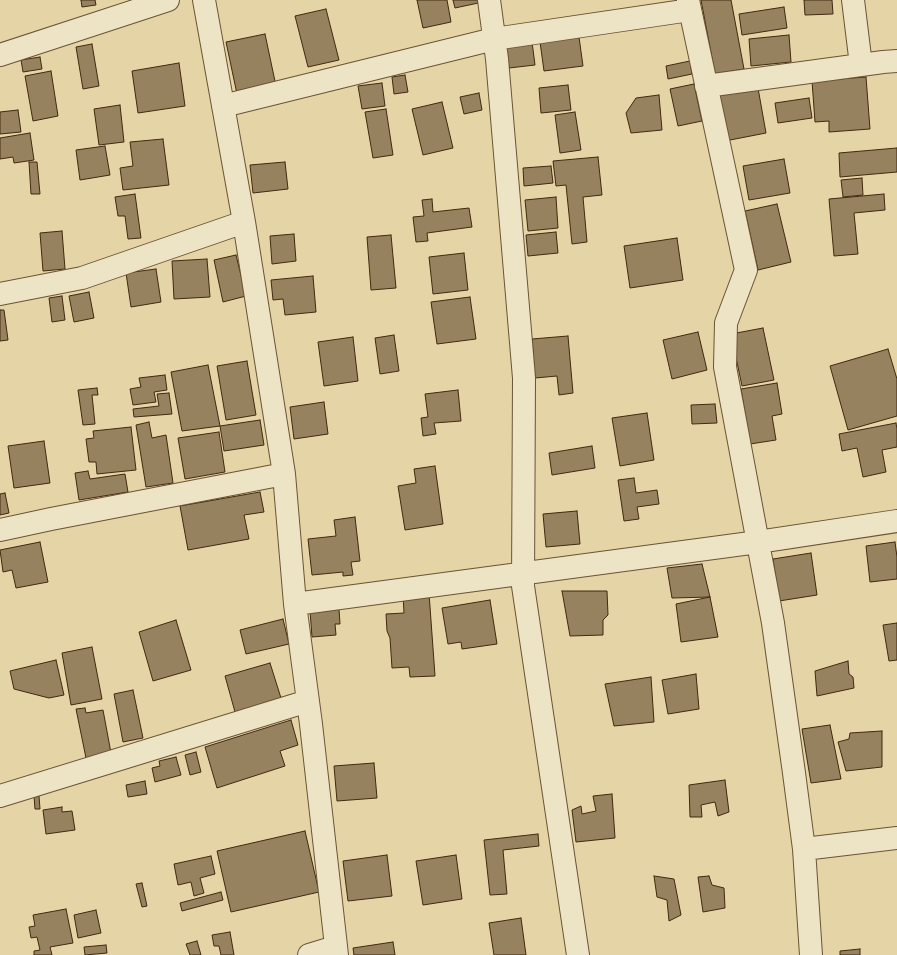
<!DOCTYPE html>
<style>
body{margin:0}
canvas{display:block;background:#e4d4a6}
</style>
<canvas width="897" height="955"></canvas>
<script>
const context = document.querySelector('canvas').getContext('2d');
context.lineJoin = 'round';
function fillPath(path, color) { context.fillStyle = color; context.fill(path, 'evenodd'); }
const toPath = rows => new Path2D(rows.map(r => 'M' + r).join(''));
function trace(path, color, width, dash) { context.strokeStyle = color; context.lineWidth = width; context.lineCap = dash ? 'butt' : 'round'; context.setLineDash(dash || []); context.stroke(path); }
const building = toPath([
 [81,0,95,0,96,5,82,7,81,0],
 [417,0,447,0,451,22,423,28,417,0],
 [453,0,483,0,483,2,455,8,453,0],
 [701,0,731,0,744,69,715,74,701,0],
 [804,0,832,0,833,14,805,15,804,0],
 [784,7,787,28,742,35,739,14,784,7],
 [326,9,339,60,308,67,295,16,326,9],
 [265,34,276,86,237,94,226,42,265,34],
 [789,35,791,62,751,66,749,39,789,35],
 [579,37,583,66,544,71,540,42,579,37],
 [532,42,535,65,509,68,506,45,532,42],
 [92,44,99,86,83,89,76,47,92,44],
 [40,57,42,69,23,72,21,60,40,57],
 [690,61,692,74,668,79,666,66,690,61],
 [179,63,185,106,138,113,132,71,179,63],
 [51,71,58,116,33,121,25,76,51,71],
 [405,75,408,92,394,94,392,77,405,75],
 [866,77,870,129,829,132,829,121,815,122,812,81,866,77],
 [382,83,385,106,362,109,358,86,382,83],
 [694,84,702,121,678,126,670,89,694,84],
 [568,85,571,110,541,113,539,88,568,85],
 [758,88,766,133,725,141,717,96,758,88],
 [479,93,482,110,464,114,460,97,479,93],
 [659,95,662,130,631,133,626,113,636,98,659,95],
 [809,98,812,118,778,123,775,103,809,98],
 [442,102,453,148,423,155,412,109,442,102],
 [120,105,124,142,99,145,94,109,120,105],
 [386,109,393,155,373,158,365,112,386,109],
 [18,110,21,132,0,134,0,112,18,110],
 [575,112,581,150,560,153,555,115,575,112],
 [30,133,34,160,14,163,13,157,0,159,0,138,30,133],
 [163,139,169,185,123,190,120,168,133,166,130,142,163,139],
 [105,146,110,175,80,180,76,150,105,146],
 [897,148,897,172,840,177,839,153,897,148],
 [598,157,602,195,583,197,587,242,572,244,566,185,556,186,553,161,598,157],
 [784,159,790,193,749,200,743,166,784,159],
 [29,162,37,162,40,194,31,194,29,162],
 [285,162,288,189,253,193,250,165,285,162],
 [551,166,553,183,524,186,523,168,551,166],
 [862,178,863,195,843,197,841,180,862,178],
 [135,194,141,238,128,239,125,216,118,216,115,197,135,194],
 [884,194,885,210,854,213,858,254,834,256,829,199,884,194],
 [556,197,558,228,528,231,525,200,556,197],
 [432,199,433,212,469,208,472,227,427,233,428,241,416,242,413,217,424,216,422,200,432,199],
 [777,204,791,262,758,270,745,211,777,204],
 [62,231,65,269,43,271,40,233,62,231],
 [556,232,558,253,528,256,526,235,556,232],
 [294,234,296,261,272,264,270,236,294,234],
 [391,235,396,288,371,290,367,237,391,235],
 [677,238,683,280,630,288,624,246,677,238],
 [464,253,468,290,433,294,429,257,464,253],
 [236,255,246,296,223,302,214,260,236,255],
 [207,259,210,297,174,299,172,261,207,259],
 [156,269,161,302,131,307,126,273,156,269],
 [313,276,316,312,285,315,283,299,273,300,271,280,313,276],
 [89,292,94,318,74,322,69,296,89,292],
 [62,296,65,320,52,322,49,298,62,296],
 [470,297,476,339,437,344,431,302,470,297],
 [0,310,4,310,8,340,0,341,0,310],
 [763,328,774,380,742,386,731,334,763,328],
 [698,332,707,370,672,379,663,340,698,332],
 [394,335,399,371,380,374,375,338,394,335],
 [568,336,573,393,559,395,557,376,535,378,532,339,568,336],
 [353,337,358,381,324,386,318,342,353,337],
 [888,349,897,379,897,416,848,430,830,366,888,349],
 [247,361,256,415,226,420,217,366,247,361],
 [208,365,220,426,182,431,171,372,208,365],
 [165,375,167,390,154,392,156,402,133,405,130,389,141,387,139,378,165,375],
 [777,383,782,414,772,416,776,440,750,444,741,389,777,383],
 [97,388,98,395,92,395,95,424,83,425,78,390,97,388],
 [458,390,461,421,434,423,436,434,423,436,421,418,428,417,425,394,458,390],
 [169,393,172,414,134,417,133,409,159,406,157,394,169,393],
 [324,402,328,434,294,439,290,407,324,402],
 [715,404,717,423,692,424,691,405,715,404],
 [647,413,654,460,620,466,612,418,647,413],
 [260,420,264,445,224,451,220,426,260,420],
 [149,422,152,438,166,435,173,483,146,487,136,425,149,422],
 [896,423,897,429,897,447,882,450,886,472,863,477,857,448,842,451,839,434,896,423],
 [131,427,136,470,97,474,96,462,89,462,86,439,94,438,93,431,131,427],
 [219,432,225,472,185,479,178,438,219,432],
 [44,441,50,483,14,488,8,446,44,441],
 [592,446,595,468,552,475,549,453,592,446],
 [435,466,443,524,405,530,398,486,416,483,414,469,435,466],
 [88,471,90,479,125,474,128,492,79,500,75,473,88,471],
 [634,478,636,493,657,490,659,504,637,507,639,519,624,521,618,480,634,478],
 [260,492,264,512,244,515,249,539,188,550,180,506,260,492],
 [5,493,9,513,0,515,0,494,5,493],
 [577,511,580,544,546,547,543,514,577,511],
 [355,517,360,561,351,562,353,575,343,576,343,572,312,575,308,539,336,536,334,520,355,517],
 [40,542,48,582,16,588,12,570,3,572,0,550,40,542],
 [895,542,897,557,897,579,870,582,866,546,895,542],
 [811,553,817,595,779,601,773,559,811,553],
 [702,564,710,597,672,598,667,568,702,564],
 [562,591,607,591,608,615,603,620,603,635,570,636,562,591],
 [429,593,435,676,410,677,409,667,392,668,390,638,387,631,386,614,404,613,403,595,429,593],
 [710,597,718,637,681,642,676,604,710,597],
 [490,600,497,644,462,649,461,642,448,644,442,608,490,600],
 [339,609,340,624,335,624,336,635,312,637,310,611,339,609],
 [283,619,289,644,246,654,240,630,283,619],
 [176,620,191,670,153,681,139,632,176,620],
 [897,623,897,660,889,661,883,625,897,623],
 [92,647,102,699,71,705,62,653,92,647],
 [56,660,64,695,49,698,14,689,10,671,56,660],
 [848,661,849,674,853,677,854,688,817,696,815,671,848,661],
 [270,663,281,698,235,712,225,676,270,663],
 [696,674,699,709,668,714,662,680,696,674],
 [651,677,654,722,614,726,605,684,651,677],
 [133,690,143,738,123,742,114,694,133,690],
 [85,708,86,713,103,710,111,753,86,758,76,709,85,708],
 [291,720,298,745,280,751,285,766,217,788,205,747,291,720],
 [830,725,841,779,811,783,802,729,830,725],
 [882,731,882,767,846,771,838,742,849,739,850,733,882,731],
 [196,752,201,772,190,775,185,755,196,752],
 [176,757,181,775,155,782,152,768,160,766,159,761,176,757],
 [374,763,377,798,337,801,334,766,374,763],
 [725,780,729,812,718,816,715,802,701,805,702,817,690,817,689,785,725,780],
 [145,781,147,794,128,797,126,785,145,781],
 [612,794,615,838,576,842,572,810,581,806,582,814,596,811,593,796,612,794],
 [34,796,39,796,40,809,35,809,34,796],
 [62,807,62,812,72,811,75,830,46,834,43,810,62,807],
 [305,831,319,892,231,912,217,851,305,831],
 [538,834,539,846,503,850,507,894,490,895,484,840,538,834],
 [387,855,392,896,348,901,343,861,387,855],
 [456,855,462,899,423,905,416,861,456,855],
 [211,856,215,874,200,878,204,893,194,896,191,882,178,885,174,864,211,856],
 [654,876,674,879,681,915,669,921,667,900,657,897,654,876],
 [709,876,712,885,724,888,725,908,703,912,698,877,709,876],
 [142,883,147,906,142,907,136,884,142,883],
 [221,892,223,900,182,911,180,903,221,892],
 [66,909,73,943,50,947,52,955,34,955,34,951,40,950,37,937,31,938,29,927,35,926,33,915,66,909],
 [96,910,101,933,78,938,74,915,96,910],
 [521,918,526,955,494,955,489,923,521,918],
 [230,932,234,955,221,955,219,946,214,946,212,935,230,932],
 [197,941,201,955,190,955,186,944,197,941],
 [393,942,395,955,354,955,353,948,393,942],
 [106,945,107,953,85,955,84,947,106,945],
 [860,949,860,955,840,955,840,951,860,949]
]);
fillPath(building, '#96825e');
trace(building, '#42290f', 1);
const minor = toPath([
 [204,0,244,222,284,474,295,604,311,724,337,955],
 [489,0,497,59,524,378,523,586,578,955],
 [688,0,746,270,726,323,725,367,773,623,794,773,804,849,811,955],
 [853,0,861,65],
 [0,55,168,0],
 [706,86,883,62,897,61],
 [223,106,494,39,690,10],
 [0,294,82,278,244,222],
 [0,530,51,519,284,474],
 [295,604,758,542,897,521],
 [0,796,308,701],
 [804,849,897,838],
 [309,955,335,947]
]);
trace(minor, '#6a5435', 24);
trace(minor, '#ede3c5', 22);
</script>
